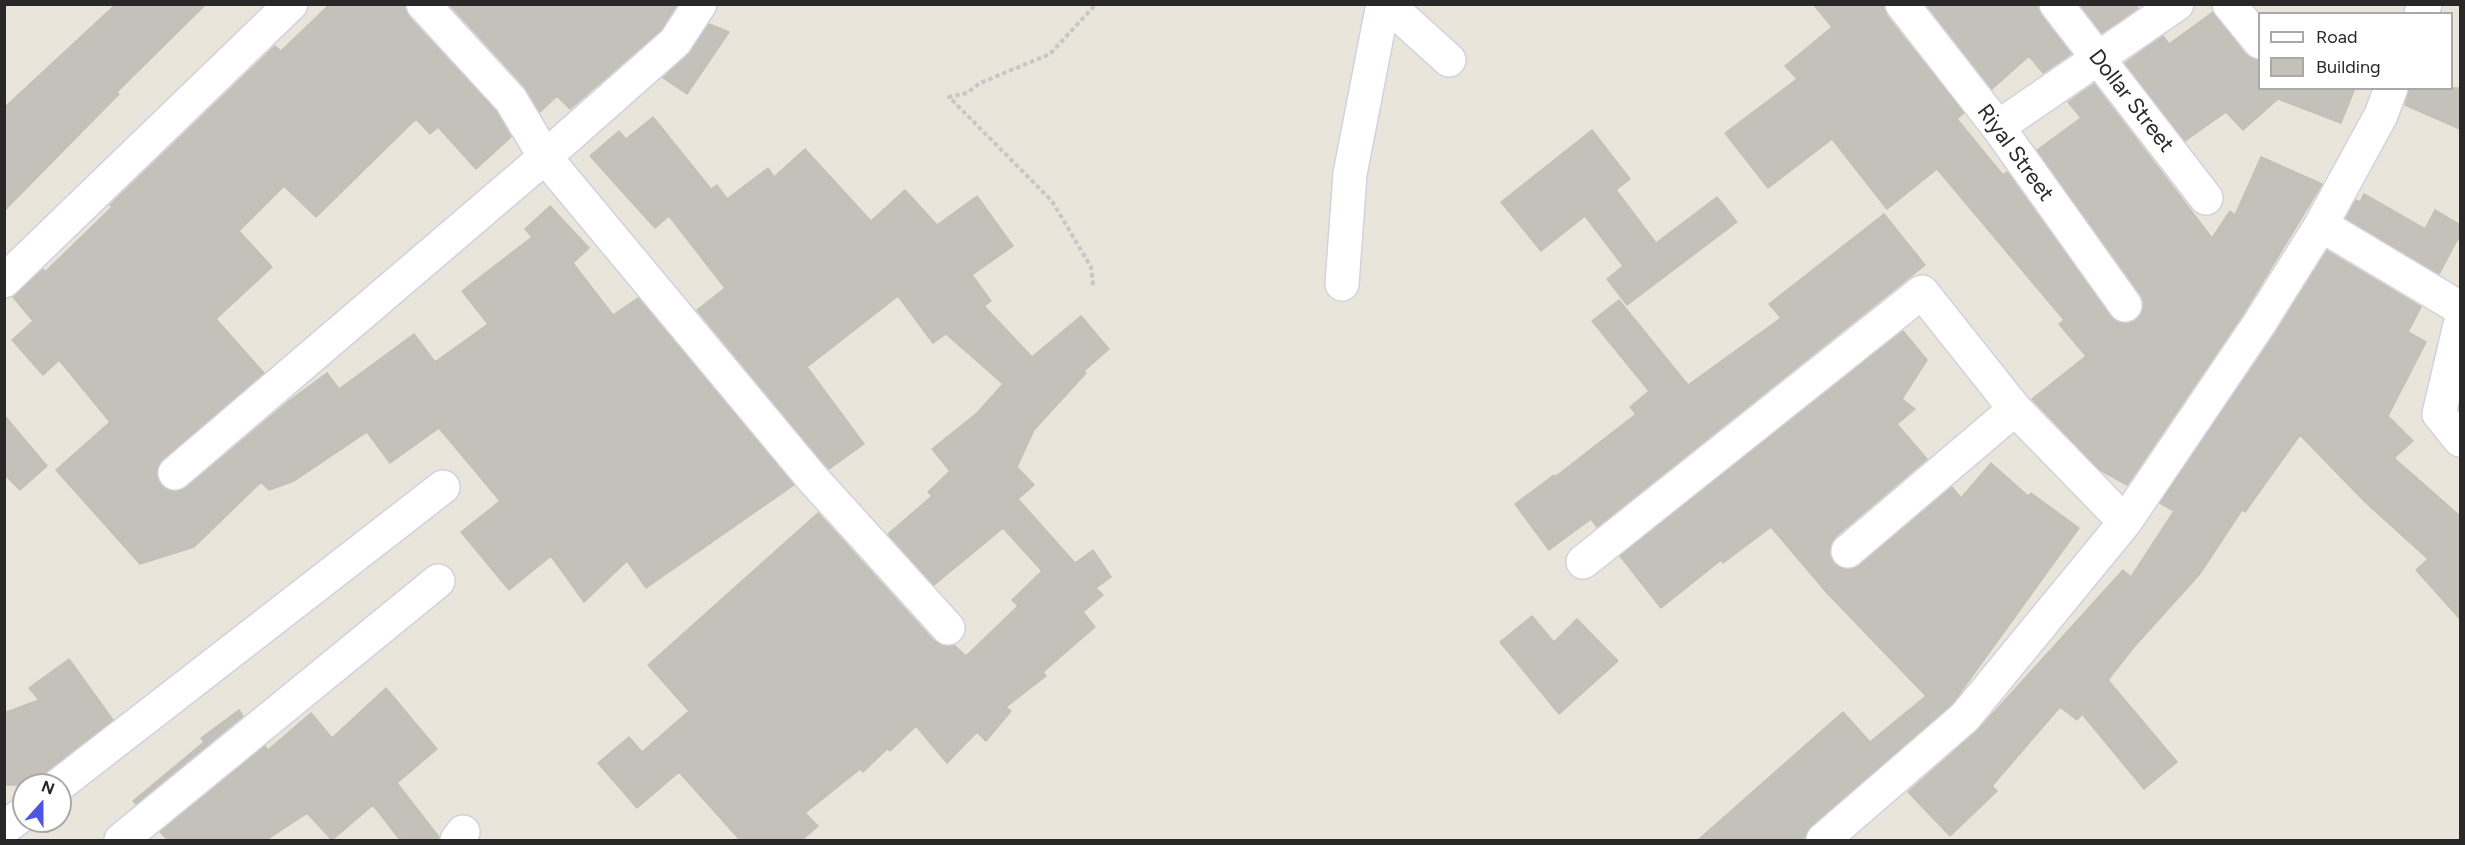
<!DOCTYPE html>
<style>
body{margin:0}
#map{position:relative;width:2465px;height:845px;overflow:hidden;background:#e9e5db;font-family:Figtree,sans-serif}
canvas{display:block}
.frame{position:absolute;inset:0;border:6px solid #282828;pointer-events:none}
.legend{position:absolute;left:2258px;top:12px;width:195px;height:78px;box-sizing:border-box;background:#fff;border:2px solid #a9a9a9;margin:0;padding:8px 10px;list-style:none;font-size:18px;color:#282828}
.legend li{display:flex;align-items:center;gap:12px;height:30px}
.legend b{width:30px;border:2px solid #a9a9a9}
.north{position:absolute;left:12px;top:773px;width:60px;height:60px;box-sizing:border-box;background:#fff;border:2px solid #a9a9a9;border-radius:50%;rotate:21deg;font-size:16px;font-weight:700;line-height:24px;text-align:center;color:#282828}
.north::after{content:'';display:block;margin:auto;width:21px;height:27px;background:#4e54e3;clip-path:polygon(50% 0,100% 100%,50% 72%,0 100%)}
</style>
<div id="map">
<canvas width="2465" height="845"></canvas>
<div class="frame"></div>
<ul class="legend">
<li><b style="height:8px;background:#fff"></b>Road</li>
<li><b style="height:16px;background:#c4c1bb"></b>Building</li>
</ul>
<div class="north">N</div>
</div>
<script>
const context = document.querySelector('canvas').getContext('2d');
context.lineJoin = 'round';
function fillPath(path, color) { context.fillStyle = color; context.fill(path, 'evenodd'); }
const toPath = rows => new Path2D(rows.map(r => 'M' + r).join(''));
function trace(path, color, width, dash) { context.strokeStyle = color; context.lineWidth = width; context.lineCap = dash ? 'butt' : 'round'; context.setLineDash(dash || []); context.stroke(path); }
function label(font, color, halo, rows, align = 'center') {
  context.font = font + ' Figtree,sans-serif'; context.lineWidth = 4.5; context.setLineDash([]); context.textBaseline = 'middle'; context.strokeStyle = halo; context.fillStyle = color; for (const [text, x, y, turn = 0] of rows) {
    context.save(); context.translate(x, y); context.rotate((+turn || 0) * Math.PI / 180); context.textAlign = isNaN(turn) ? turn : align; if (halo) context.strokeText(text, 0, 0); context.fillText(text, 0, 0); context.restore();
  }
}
const building = toPath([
 [116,4,206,4,117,92,119,94,4,211,4,108,116,4],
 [330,4,405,4,409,17,496,111,511,137,476,169,438,127,430,134,416,119,316,217,284,186,239,231,272,267,216,319,264,373,163,459,158,466,157,476,161,486,169,491,178,491,187,487,289,401,327,373,339,389,414,334,435,362,488,324,462,291,532,237,525,229,550,206,589,248,573,263,613,315,638,298,794,485,646,588,627,561,584,602,551,556,509,590,461,532,500,501,439,428,390,463,367,432,294,481,269,490,261,482,194,547,140,564,56,470,110,422,59,360,43,375,12,340,33,321,13,297,43,269,45,272,112,207,110,205,275,46,281,51,330,4],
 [449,4,677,4,661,30,570,109,557,96,540,112,525,87,449,4],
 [1813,4,1884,4,1887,16,1964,113,1957,119,2003,175,2007,172,2110,316,2118,322,2127,324,2135,321,2142,313,2144,304,2141,295,2037,150,2081,118,2068,102,2094,84,2212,238,2230,211,2235,215,2261,157,2322,184,2243,314,2127,485,2100,470,2032,399,2086,356,2059,324,2064,320,1937,169,1887,209,1832,139,1768,188,1725,133,1797,79,1785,66,1832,27,1813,4],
 [1926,4,2038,4,2041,15,2071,54,2043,73,2029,56,1992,89,1926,4],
 [2080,4,2136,4,2138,8,2102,33,2080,4],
 [2213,12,2245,54,2259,60,2259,88,2355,88,2341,123,2278,99,2243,130,2226,112,2185,141,2125,63,2163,36,2169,44,2213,12],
 [709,24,729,32,687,94,663,78,690,53,709,24],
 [2409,88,2460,88,2460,129,2405,105,2409,88],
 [653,117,711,189,717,185,727,199,768,168,774,177,805,149,871,221,905,190,937,225,977,196,1013,246,972,275,991,301,984,306,1032,357,1081,316,1109,349,1084,371,1086,373,1034,430,1017,467,1034,485,1018,499,1075,563,1093,550,1111,577,1096,588,1103,595,1083,612,1095,627,1043,672,1046,676,1006,707,1011,711,986,741,977,732,947,763,916,726,890,751,887,749,863,772,860,769,805,813,818,826,802,840,740,840,679,772,637,808,598,763,629,737,642,752,689,711,648,665,818,513,934,641,943,646,954,645,966,656,1018,606,1012,600,1042,571,1003,528,934,585,888,534,932,496,928,492,950,471,932,449,977,413,1003,384,946,334,933,343,898,296,807,367,864,444,829,469,826,466,697,310,725,288,669,216,655,228,590,156,619,131,626,139,653,117],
 [1592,130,1630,179,1616,190,1656,243,1717,197,1737,222,1627,305,1607,279,1623,266,1585,216,1541,251,1501,202,1592,130],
 [2364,194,2425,229,2435,210,2460,225,2460,235,2439,274,2346,218,2356,200,2360,202,2364,194],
 [1884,214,1925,265,1597,527,1591,519,1549,550,1515,504,1554,475,1555,477,1636,414,1630,407,1649,391,1592,321,1619,300,1688,385,1781,318,1769,304,1884,214],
 [2327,251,2421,307,2408,332,2426,342,2388,416,2413,441,2394,458,2460,516,2460,619,2416,570,2428,559,2365,502,2300,435,2245,512,2242,510,2199,575,2134,647,2108,680,2177,762,2144,789,2082,714,2077,720,2060,707,1992,786,1997,791,1950,836,1908,792,1977,731,2123,570,2131,577,2174,511,2160,503,2275,334,2327,251],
 [1903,331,1927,360,1902,399,1915,409,1897,424,1927,459,1835,537,1831,544,1830,554,1834,564,1841,568,1851,569,1860,565,1952,487,1961,498,1991,463,2028,496,2031,493,2079,528,1952,704,1811,826,1805,840,1698,840,1843,712,1870,742,1926,696,1827,593,1771,527,1723,563,1721,560,1661,608,1620,556,1903,331],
 [4,415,47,466,20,490,4,474,4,415],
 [1532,616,1554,642,1577,619,1618,661,1559,714,1500,642,1532,616],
 [69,659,113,720,29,785,4,785,4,713,39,700,29,688,69,659],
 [386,688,437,749,397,783,439,837,439,840,400,840,373,805,332,840,307,813,266,840,168,840,160,832,265,746,268,750,311,713,332,738,386,688],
 [239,710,243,716,136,804,133,801,204,742,201,738,239,710]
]);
fillPath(building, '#c4c1bb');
trace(building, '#c3c0b5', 1.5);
const minor = toPath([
 [423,4,511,100,545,157,675,42,700,4],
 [1387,4,1449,60],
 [1902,4,1998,127,2125,305],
 [2056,4,2206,198],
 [2229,4,2260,42],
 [2421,14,2425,4],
 [1998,127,2177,4],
 [2321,225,2460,308],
 [4,281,291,4],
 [1342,284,1350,174,1383,4],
 [2460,325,2439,414,2460,440],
 [175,473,545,157,812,478,948,628],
 [1848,551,2015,409],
 [1583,562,1922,292,2015,409,2125,522],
 [59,785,443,487],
 [4,828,24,813],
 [121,840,438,581],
 [457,840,463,832],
 [1823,840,1965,717,2125,522,2259,324,2321,225,2381,115,2391,88]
]);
trace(minor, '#d1d1df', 36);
trace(toPath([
 [1093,285,1091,267,1052,201,949,97,967,93,980,83,1050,54,1096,4]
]), '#c7c7c7', 4, [4.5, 3]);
trace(minor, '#fff', 33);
label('22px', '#282828', '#fff', [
 ["Dollar Street",2131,101,52],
 ["Riyal Street",2015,153,54]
]);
</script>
